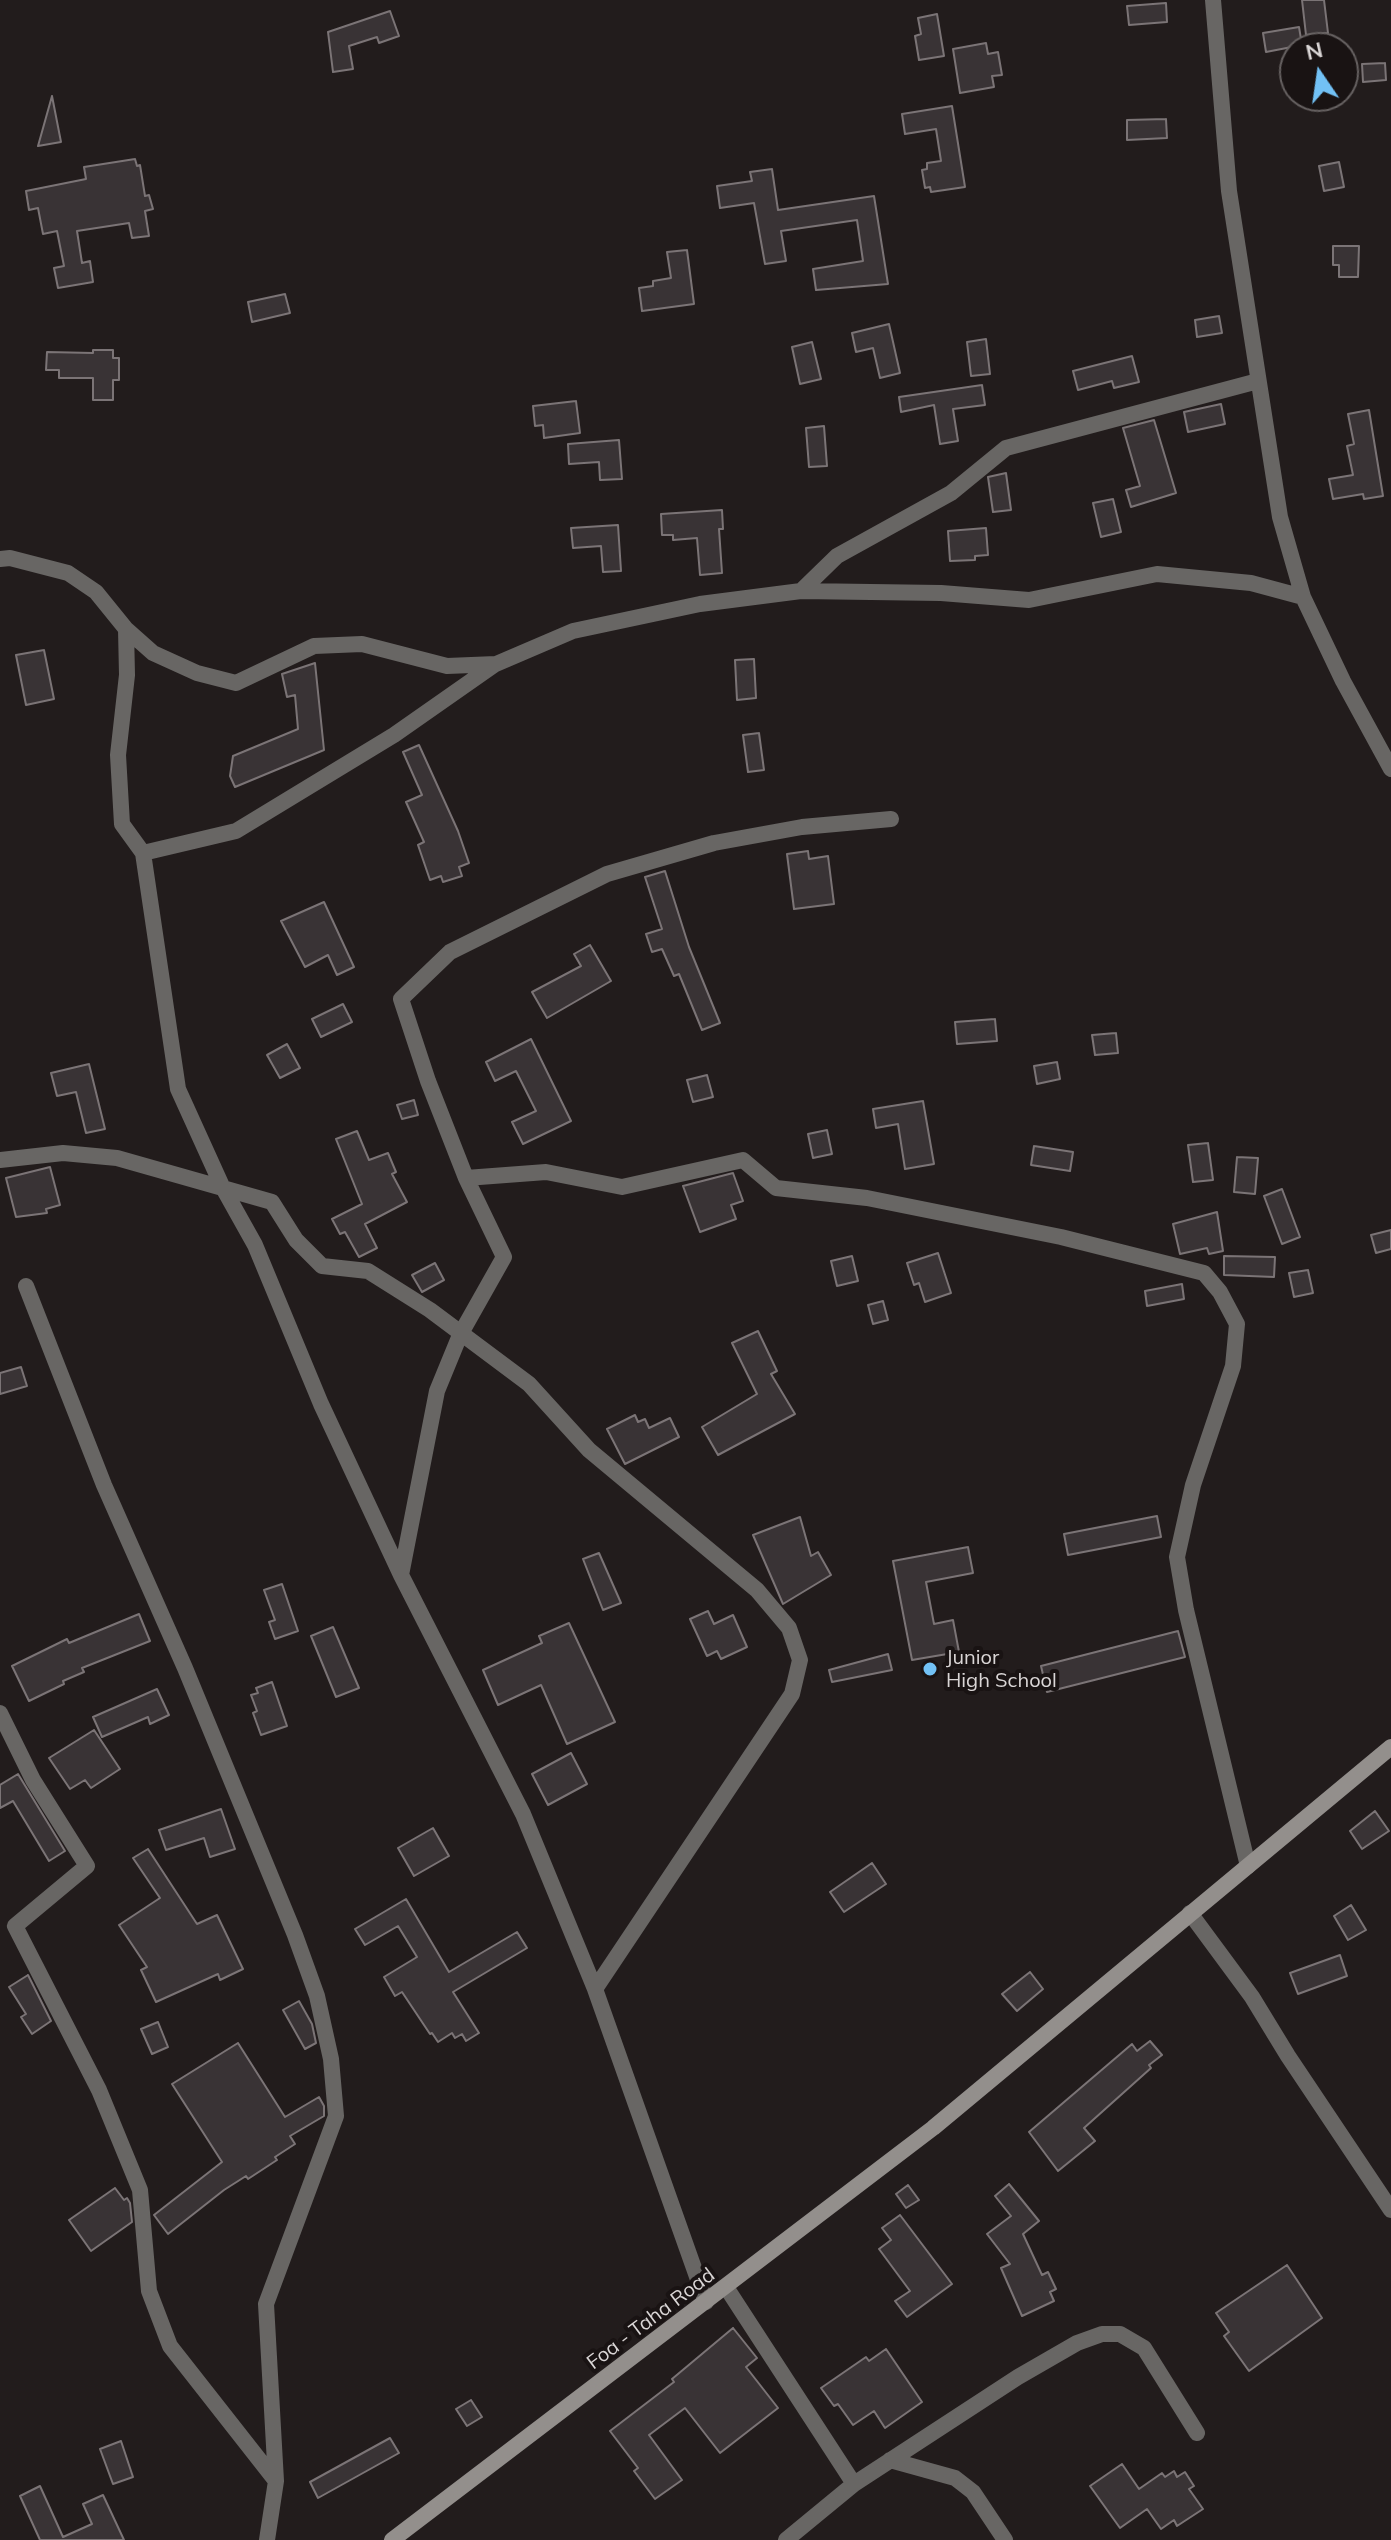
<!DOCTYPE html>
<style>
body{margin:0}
#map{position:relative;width:1391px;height:2540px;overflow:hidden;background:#221c1c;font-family:Mulish,sans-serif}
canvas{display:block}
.north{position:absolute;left:1279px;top:32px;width:80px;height:80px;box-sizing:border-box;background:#191313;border:2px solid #666161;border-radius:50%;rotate:347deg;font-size:22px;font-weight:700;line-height:32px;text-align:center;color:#dad6d6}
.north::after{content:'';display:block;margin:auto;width:28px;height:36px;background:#72c1f5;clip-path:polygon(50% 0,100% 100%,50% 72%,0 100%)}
</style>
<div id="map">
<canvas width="1391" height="2540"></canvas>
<div class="north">N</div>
</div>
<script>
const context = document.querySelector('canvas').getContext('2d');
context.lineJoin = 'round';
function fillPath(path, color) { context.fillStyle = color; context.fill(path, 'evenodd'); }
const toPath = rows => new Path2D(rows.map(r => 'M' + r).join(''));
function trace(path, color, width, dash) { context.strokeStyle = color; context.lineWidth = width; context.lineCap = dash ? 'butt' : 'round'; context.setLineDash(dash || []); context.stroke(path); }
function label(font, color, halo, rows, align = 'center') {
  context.font = font + ' Mulish,sans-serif'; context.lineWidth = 8; context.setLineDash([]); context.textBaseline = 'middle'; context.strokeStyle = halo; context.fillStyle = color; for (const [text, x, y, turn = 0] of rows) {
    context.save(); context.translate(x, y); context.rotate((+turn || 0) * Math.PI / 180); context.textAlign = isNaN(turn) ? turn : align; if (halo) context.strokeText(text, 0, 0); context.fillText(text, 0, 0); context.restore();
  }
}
const building = toPath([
 [1302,0,1324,0,1328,33,1306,35,1302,0],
 [1166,3,1167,22,1129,25,1127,6,1166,3],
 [390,11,399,36,379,43,377,37,349,46,353,69,333,72,328,32,390,11],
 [937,14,944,56,919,60,915,36,921,34,918,18,937,14],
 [1299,27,1302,45,1266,52,1263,33,1299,27],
 [986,43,988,54,998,52,1002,75,992,76,994,87,960,93,953,49,986,43],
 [1385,63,1386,80,1363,82,1362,64,1385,63],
 [52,96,61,142,38,146,52,96],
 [952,106,965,187,931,192,930,187,925,188,922,170,927,169,927,163,941,161,936,129,905,134,902,114,952,106],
 [1166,119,1167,138,1127,140,1127,120,1166,119],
 [135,159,137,166,140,165,145,196,149,195,153,209,145,211,149,236,132,238,129,223,77,231,82,263,90,261,93,282,58,288,54,268,64,266,57,231,43,234,38,208,29,210,26,191,86,179,84,167,135,159],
 [1339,162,1344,187,1324,191,1319,166,1339,162],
 [772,169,778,210,874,196,888,284,816,290,813,269,863,261,857,220,781,231,786,261,765,264,754,203,720,208,717,186,752,181,750,172,772,169],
 [1333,246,1359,246,1358,277,1339,277,1339,265,1333,265,1333,246],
 [687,250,694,304,642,311,639,288,653,286,653,281,671,278,667,252,687,250],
 [285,294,290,313,252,322,248,302,285,294],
 [1219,316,1222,333,1197,337,1195,320,1219,316],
 [889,324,900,373,880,378,873,348,856,352,852,333,889,324],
 [986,339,990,374,971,376,967,342,986,339],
 [812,342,821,379,800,384,792,347,812,342],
 [93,350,113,350,113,358,119,358,119,380,113,380,113,400,93,400,93,378,59,378,59,370,46,370,47,352,93,353,93,350],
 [1132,356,1139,382,1114,388,1112,381,1078,390,1073,371,1132,356],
 [982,385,985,405,953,409,958,441,940,444,934,405,901,412,899,397,982,385],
 [576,401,580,433,544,438,543,425,535,426,533,406,576,401],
 [1221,404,1225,424,1188,432,1184,412,1221,404],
 [1369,410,1383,496,1364,499,1363,494,1333,499,1329,479,1353,475,1347,446,1354,444,1348,414,1369,410],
 [1154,420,1176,493,1131,507,1126,490,1140,486,1123,428,1154,420],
 [824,426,827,466,809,467,806,428,824,426],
 [619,440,622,479,600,480,599,462,569,464,568,444,619,440],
 [1006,473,1011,510,993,512,988,477,1006,473],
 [1113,499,1121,532,1101,537,1093,503,1113,499],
 [722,510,723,529,719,529,722,573,700,575,697,538,673,540,673,535,662,535,661,514,722,510],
 [618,525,621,571,603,572,601,546,573,548,571,528,618,525],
 [986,528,988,555,975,556,975,560,950,561,948,531,986,528],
 [44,650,54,699,26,705,16,655,44,650],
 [754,659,756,698,737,700,735,660,754,659],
 [315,663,324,750,235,787,230,776,233,756,298,729,295,695,287,697,282,674,315,663],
 [759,733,764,770,748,772,743,735,759,733],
 [419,745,458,831,469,863,459,867,462,876,443,882,441,876,430,880,418,845,424,842,406,802,422,795,403,752,419,745],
 [808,851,809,859,828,856,834,904,794,909,787,854,808,851],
 [665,871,689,947,720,1023,702,1030,679,974,674,976,662,949,652,952,646,934,662,929,645,877,665,871],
 [324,902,354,967,337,975,328,955,305,967,281,921,324,902],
 [590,945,611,981,547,1018,532,992,581,966,574,954,590,945],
 [343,1004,352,1022,321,1037,312,1019,343,1004],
 [995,1019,997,1041,957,1044,955,1022,995,1019],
 [1116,1033,1118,1053,1095,1055,1092,1035,1116,1033],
 [531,1039,571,1121,523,1144,512,1122,536,1111,516,1071,495,1081,486,1062,531,1039],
 [287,1044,300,1068,280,1078,267,1055,287,1044],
 [1057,1062,1060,1079,1037,1084,1034,1066,1057,1062],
 [89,1064,105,1129,86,1133,76,1092,57,1096,51,1073,89,1064],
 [707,1075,713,1097,693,1102,687,1080,707,1075],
 [414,1100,418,1115,402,1119,397,1105,414,1100],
 [923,1101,934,1164,905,1169,898,1124,876,1128,873,1109,923,1101],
 [827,1130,832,1154,813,1158,808,1134,827,1130],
 [357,1131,369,1160,388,1153,396,1172,392,1174,407,1202,365,1224,377,1248,359,1257,345,1232,340,1234,332,1219,362,1204,336,1139,357,1131],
 [1208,1143,1213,1180,1193,1182,1188,1145,1208,1143],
 [1034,1146,1073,1152,1070,1171,1031,1165,1034,1146],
 [1237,1157,1258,1158,1255,1194,1234,1192,1237,1157],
 [50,1167,60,1205,46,1209,47,1213,16,1217,6,1178,50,1167],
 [733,1173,743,1201,731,1205,736,1219,700,1232,683,1186,733,1173],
 [1282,1189,1300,1237,1282,1244,1264,1196,1282,1189],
 [1217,1212,1223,1251,1209,1254,1207,1248,1180,1254,1173,1224,1217,1212],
 [1391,1230,1391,1249,1376,1253,1371,1235,1391,1230],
 [938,1253,951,1293,925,1302,919,1283,914,1285,907,1263,938,1253],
 [852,1256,858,1281,837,1286,831,1261,852,1256],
 [1224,1256,1275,1257,1274,1277,1224,1275,1224,1256],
 [435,1263,444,1280,422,1292,412,1275,435,1263],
 [1308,1270,1313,1293,1294,1297,1289,1273,1308,1270],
 [1182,1284,1184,1299,1147,1306,1145,1291,1182,1284],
 [883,1301,888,1320,873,1324,868,1305,883,1301],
 [758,1331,777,1371,771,1374,795,1414,718,1455,702,1427,757,1394,732,1343,758,1331],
 [21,1367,27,1386,0,1394,0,1373,21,1367],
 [635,1415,638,1422,645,1419,649,1428,670,1418,679,1437,625,1464,607,1429,635,1415],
 [1157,1516,1161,1537,1068,1555,1064,1534,1157,1516],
 [800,1517,811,1556,818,1552,831,1575,783,1604,753,1535,800,1517],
 [968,1547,973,1573,926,1582,934,1624,953,1620,959,1652,912,1660,893,1561,968,1547],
 [599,1553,621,1603,603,1610,583,1559,599,1553],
 [282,1584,298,1631,275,1639,269,1622,275,1620,264,1590,282,1584],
 [708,1611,714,1624,733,1615,747,1647,721,1659,717,1651,707,1656,690,1619,708,1611],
 [139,1614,150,1641,82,1668,84,1672,63,1681,64,1684,29,1701,12,1666,67,1639,69,1643,139,1614],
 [569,1623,615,1722,567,1744,541,1685,498,1705,483,1670,542,1643,539,1636,569,1623],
 [333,1627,359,1688,336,1697,311,1636,333,1627],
 [1178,1631,1185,1657,1047,1692,1041,1666,1178,1631],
 [888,1654,892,1670,832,1682,829,1670,888,1654],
 [272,1682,287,1726,261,1735,253,1713,257,1711,251,1695,258,1693,256,1688,272,1682],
 [157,1689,169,1715,150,1724,148,1717,102,1737,93,1717,157,1689],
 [94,1730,120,1769,91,1788,85,1780,70,1789,49,1758,94,1730],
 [571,1753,587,1784,548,1805,532,1774,571,1753],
 [18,1774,65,1851,49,1861,13,1801,0,1808,0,1785,18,1774],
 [221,1809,235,1849,210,1857,204,1838,166,1850,159,1830,221,1809],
 [1375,1811,1389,1831,1362,1849,1350,1831,1375,1811],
 [433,1828,449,1856,414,1876,398,1848,433,1828],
 [148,1849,197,1924,217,1915,243,1969,220,1980,218,1974,156,2002,141,1970,147,1967,119,1925,160,1898,133,1858,148,1849],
 [872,1863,886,1884,844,1912,830,1892,872,1863],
 [406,1899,449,1972,517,1932,527,1948,453,1992,479,2033,466,2041,462,2034,455,2038,452,2033,438,2042,432,2033,430,2034,402,1992,395,1996,384,1977,417,1957,398,1926,365,1945,355,1929,406,1899],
 [1351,1905,1366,1930,1348,1940,1334,1916,1351,1905],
 [1340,1955,1347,1976,1298,1994,1290,1973,1340,1955],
 [1030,1972,1043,1989,1017,2011,1002,1994,1030,1972],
 [28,1975,51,2021,32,2034,21,2017,26,2014,9,1987,28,1975],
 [299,2001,312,2024,316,2043,305,2049,283,2010,299,2001],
 [158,2022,168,2047,152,2054,141,2029,158,2022],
 [1150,2041,1162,2055,1149,2065,1151,2068,1084,2128,1095,2141,1058,2171,1029,2132,1132,2044,1137,2051,1150,2041],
 [238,2043,285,2117,319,2097,324,2106,324,2116,290,2136,295,2144,275,2157,277,2160,248,2179,246,2176,224,2190,168,2234,154,2215,222,2162,172,2084,238,2043],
 [1009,2184,1039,2221,1023,2234,1042,2275,1048,2272,1056,2289,1050,2292,1054,2301,1022,2316,1001,2268,1010,2264,987,2234,1011,2216,995,2196,1009,2184],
 [908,2185,919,2200,906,2208,896,2194,908,2185],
 [115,2188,124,2200,127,2198,130,2203,132,2222,91,2251,69,2220,115,2188],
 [900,2215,952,2284,907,2317,895,2301,910,2291,879,2249,891,2240,882,2228,900,2215],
 [1287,2265,1322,2318,1249,2371,1224,2336,1229,2332,1216,2313,1287,2265],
 [733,2328,757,2358,746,2367,778,2408,720,2453,685,2408,649,2435,682,2480,655,2499,634,2471,638,2468,610,2431,674,2382,672,2379,733,2328],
 [886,2349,922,2402,885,2428,874,2411,853,2425,838,2404,834,2406,821,2388,866,2357,869,2361,886,2349],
 [471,2400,482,2417,467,2426,456,2409,471,2400],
 [390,2438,399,2453,318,2498,310,2482,390,2438],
 [121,2441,133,2477,113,2484,100,2449,121,2441],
 [1122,2464,1139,2489,1162,2473,1165,2477,1174,2471,1177,2477,1185,2472,1194,2486,1189,2489,1203,2509,1177,2526,1174,2520,1161,2529,1147,2509,1120,2528,1090,2486,1122,2464],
 [40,2486,63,2537,92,2524,83,2504,103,2495,124,2540,40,2540,20,2496,40,2486]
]);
fillPath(building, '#393335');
trace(building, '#7b7476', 2);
trace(toPath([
 [1213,0,1229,191,1280,517,1303,597,1343,681,1391,769],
 [0,559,10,558,68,573,96,592,126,629,153,653,197,673,236,683,314,646,362,644,447,666,496,664,573,631,700,604,801,591,941,593,1029,600,1157,574,1251,583,1303,597],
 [801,591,837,556,951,493,1006,448,1258,381],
 [126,629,127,675,118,755,122,824,143,853,178,1089,222,1186,255,1245,321,1404,401,1575,523,1814,595,1989,706,2302],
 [143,853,236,831,394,735,494,665],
 [0,1160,63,1153,117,1158,272,1202,296,1240,322,1266,368,1271,430,1310,529,1384,589,1450,757,1590,789,1628,800,1660,792,1694,595,1989],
 [466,1178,546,1172,622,1187,743,1160,776,1188,867,1198,1061,1237,1204,1273,1220,1292,1237,1324,1233,1366,1193,1485,1177,1557,1186,1610,1248,1866],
 [26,1286,104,1485,185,1668,295,1935,317,1996,331,2059,336,2116,266,2304,276,2481,267,2540],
 [401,1575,437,1391,460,1335,504,1257,466,1178,428,1081,401,999,450,952,607,874,714,843,802,827,891,819],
 [0,1713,33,1780,87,1866,15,1926,99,2090,140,2190,149,2291,170,2346,276,2481],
 [1190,1913,1252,1997,1288,2056,1391,2210],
 [726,2287,854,2484,786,2540],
 [890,2460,955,2478,973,2492,1005,2540],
 [854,2484,1018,2377,1077,2343,1102,2334,1120,2334,1144,2348,1197,2433]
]), '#686664', 16);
trace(toPath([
 [392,2540,933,2128,1391,1747]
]), '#938f8c', 16);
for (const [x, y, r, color] of [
 [930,1669,8,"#72c1f5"]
]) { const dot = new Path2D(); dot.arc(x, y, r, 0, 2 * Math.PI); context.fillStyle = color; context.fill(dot); trace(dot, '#191313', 3); }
label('20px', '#dad6d6', '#191313', [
 ["Junior",946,1658],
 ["High School",946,1681]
], 'left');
label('20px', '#dad6d6', '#191313', [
 ["Foa - Taha Road",651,2319,-37]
]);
</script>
